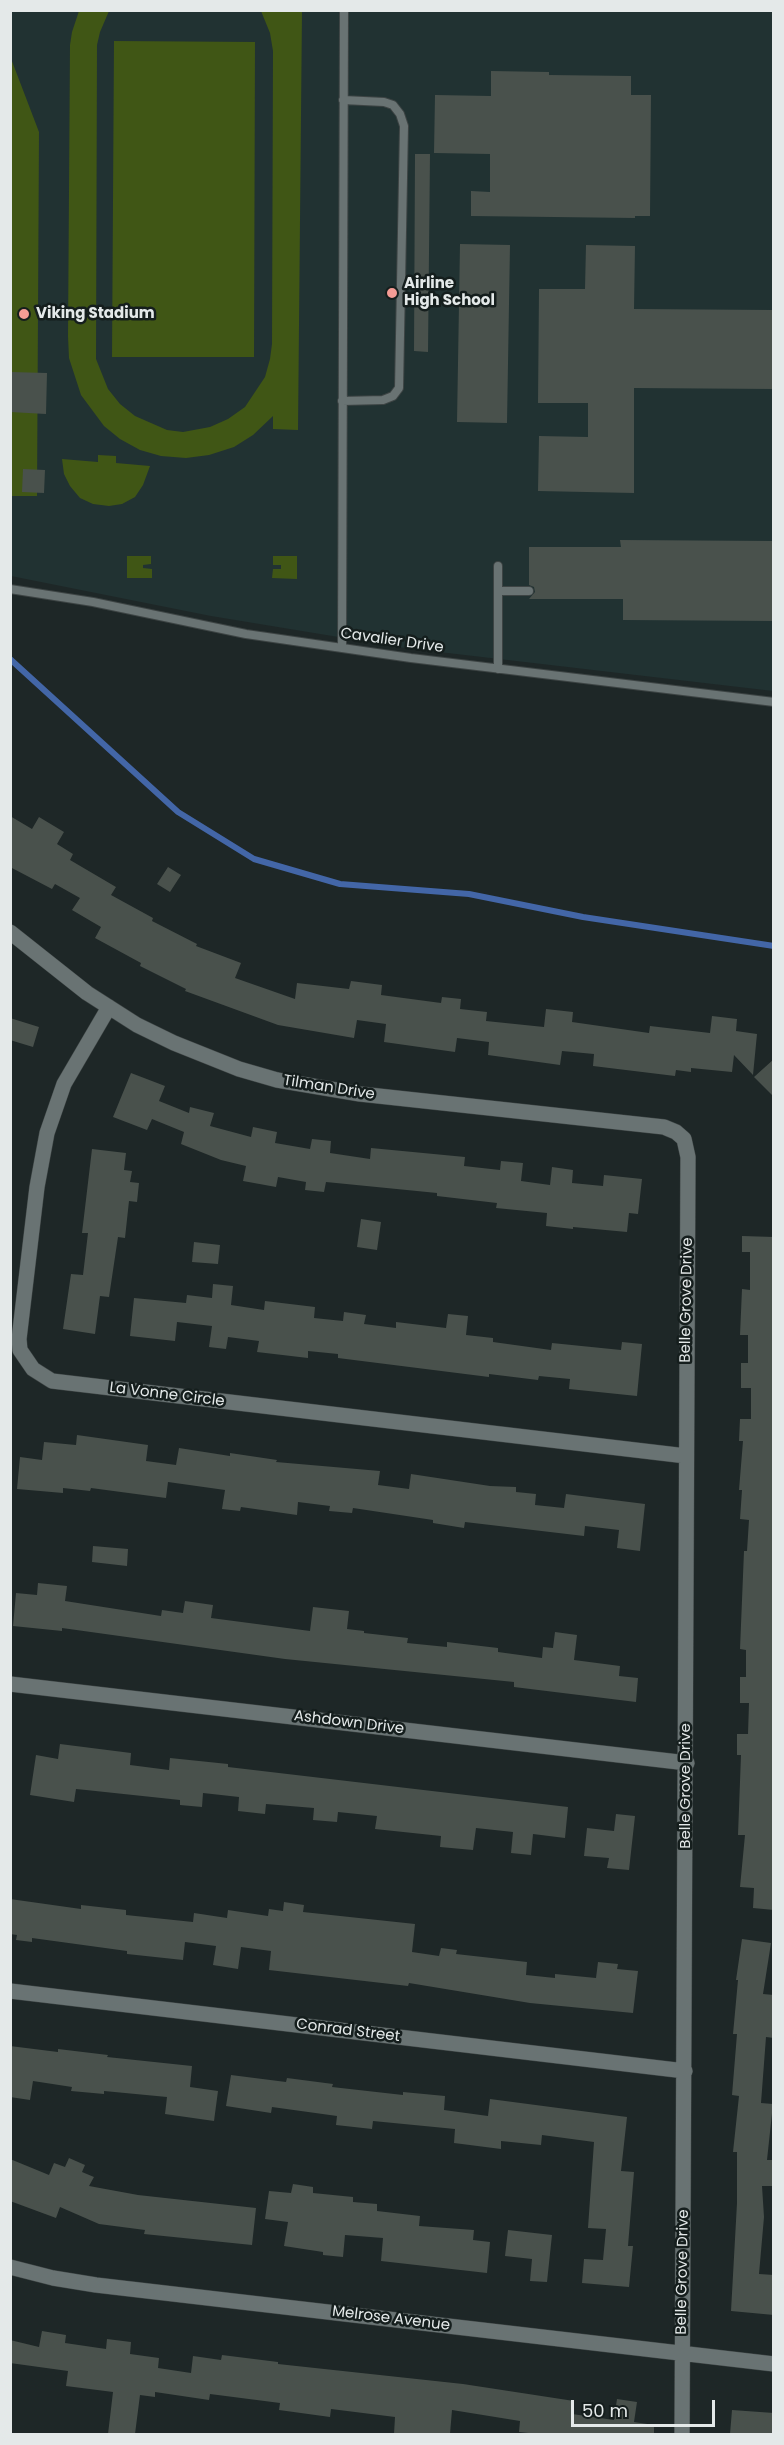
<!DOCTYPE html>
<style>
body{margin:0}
#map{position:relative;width:784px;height:2445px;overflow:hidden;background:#1e2727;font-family:Poppins,sans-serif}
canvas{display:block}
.frame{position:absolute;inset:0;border:12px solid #e4e9e9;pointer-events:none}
.scale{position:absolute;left:571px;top:2400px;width:144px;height:27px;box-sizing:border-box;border:3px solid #e4e9e9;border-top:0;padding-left:8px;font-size:18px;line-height:21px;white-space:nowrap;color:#e4e9e9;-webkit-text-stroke:4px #151e1d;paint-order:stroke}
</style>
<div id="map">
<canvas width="784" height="2445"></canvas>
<div class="frame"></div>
<div class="scale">50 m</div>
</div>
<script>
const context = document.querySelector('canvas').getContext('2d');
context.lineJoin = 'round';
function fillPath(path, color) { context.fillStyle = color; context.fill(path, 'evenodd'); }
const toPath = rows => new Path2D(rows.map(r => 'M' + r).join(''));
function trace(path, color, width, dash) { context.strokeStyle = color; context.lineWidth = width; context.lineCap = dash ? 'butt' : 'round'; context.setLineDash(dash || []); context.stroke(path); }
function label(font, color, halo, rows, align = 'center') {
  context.font = font + ' Poppins,sans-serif'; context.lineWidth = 5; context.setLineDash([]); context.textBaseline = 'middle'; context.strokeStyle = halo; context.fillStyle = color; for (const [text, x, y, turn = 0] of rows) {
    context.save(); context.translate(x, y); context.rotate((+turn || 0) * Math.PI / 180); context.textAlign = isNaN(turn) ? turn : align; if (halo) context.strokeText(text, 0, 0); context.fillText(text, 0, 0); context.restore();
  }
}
fillPath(toPath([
 [10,11,773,11,773,691,405,648,211,616,11,576]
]), '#213232');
fillPath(toPath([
 [79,11,109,11,100,32,97,45,96,359,108,389,120,404,135,416,167,430,183,432,210,427,228,419,245,407,265,377,270,359,272,344,273,51,270,33,261,11,302,11,298,430,273,429,273,416,253,435,234,447,209,455,186,458,161,456,140,450,120,439,104,426,81,395,69,358,68,336,70,45,72,32],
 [114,41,255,42,254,357,112,357],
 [10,56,39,132,37,496,11,496],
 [98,455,116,456,116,463,150,466,143,485,135,497,122,504,109,506,93,504,80,498,70,486,64,474,62,459,98,462],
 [127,556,151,556,151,564,143,565,143,568,152,569,152,578,127,578],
 [273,556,297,556,297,579,272,578,273,569,281,569,281,565,273,565]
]), '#405615');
trace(toPath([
 [10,659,178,812,254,859,340,884,469,894,583,917,774,946]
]), '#4366a7', 6);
fillPath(toPath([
 [491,71,549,72,549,75,631,76,631,95,651,95,650,216,635,216,635,218,471,216,471,191,490,192,490,154,434,153,435,95,491,96],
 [415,154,430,154,428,352,414,351],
 [460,244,510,245,507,423,457,422],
 [586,245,635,246,634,309,774,310,774,389,634,388,634,493,538,491,539,436,588,437,588,403,538,403,539,289,585,289],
 [11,372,47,373,46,414,10,412],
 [23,469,45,470,44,493,22,492],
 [620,540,774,541,774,621,623,620,623,599,529,599,535,592,534,587,529,585,529,547,621,547],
 [10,816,32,829,39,817,64,832,57,844,73,854,70,860,116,887,111,895,153,918,152,921,197,944,196,946,241,963,235,978,295,999,297,983,349,989,351,981,382,985,381,995,441,1003,442,997,461,999,460,1009,487,1012,486,1021,544,1027,546,1009,573,1012,572,1022,649,1033,650,1026,710,1033,712,1016,737,1019,736,1031,757,1034,753,1075,734,1055,732,1072,691,1068,691,1072,676,1070,675,1076,593,1066,594,1054,562,1051,560,1065,488,1055,489,1042,457,1038,455,1052,384,1042,386,1024,357,1020,354,1038,278,1025,185,991,186,989,140,966,141,963,95,938,101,927,72,910,80,898,55,884,52,889,10,867],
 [168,867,181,875,170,892,157,884],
 [10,1018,39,1027,33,1047,10,1040],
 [774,1059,774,1097,754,1077],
 [131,1073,165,1086,159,1101,189,1113,190,1107,214,1113,210,1126,251,1137,253,1127,277,1132,275,1143,310,1149,312,1139,331,1141,330,1153,370,1159,371,1148,465,1157,464,1166,500,1170,501,1161,523,1163,521,1181,550,1185,552,1167,573,1170,572,1183,603,1186,604,1175,642,1179,638,1214,629,1213,627,1232,573,1227,573,1229,546,1226,547,1213,496,1208,497,1203,437,1196,437,1193,326,1182,324,1192,305,1190,306,1182,278,1177,276,1187,243,1181,246,1166,221,1160,181,1144,184,1132,152,1119,147,1130,113,1117],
 [92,1149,126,1153,124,1170,132,1171,130,1182,139,1183,137,1202,129,1201,125,1238,118,1237,109,1297,100,1296,95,1334,63,1329,71,1274,83,1275,88,1233,82,1233],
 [361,1219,381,1222,377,1250,357,1247],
 [742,1236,774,1237,774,1910,753,1908,754,1888,740,1887,745,1835,738,1835,741,1755,737,1755,737,1734,748,1734,749,1703,740,1703,740,1677,746,1677,746,1650,740,1649,744,1551,747,1551,749,1520,740,1519,742,1490,739,1490,743,1441,739,1441,740,1419,751,1419,751,1388,741,1388,741,1363,748,1363,748,1335,740,1335,742,1289,750,1290,750,1252,742,1252],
 [194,1242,220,1245,218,1264,192,1262],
 [213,1284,233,1286,231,1305,264,1310,265,1301,315,1307,314,1318,343,1321,344,1312,366,1315,364,1324,396,1328,396,1322,446,1328,448,1314,468,1316,466,1335,493,1338,493,1342,551,1350,552,1343,621,1350,622,1342,642,1344,637,1396,569,1389,570,1379,539,1376,538,1380,489,1374,489,1377,338,1358,338,1354,308,1351,308,1358,257,1352,259,1341,228,1337,226,1349,209,1347,212,1326,177,1322,175,1341,130,1336,134,1298,186,1303,187,1295,212,1298],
 [77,1435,148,1445,146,1461,176,1465,179,1448,230,1456,230,1453,277,1460,276,1462,380,1471,378,1485,409,1489,411,1474,490,1486,516,1487,516,1492,536,1494,535,1505,564,1508,566,1494,645,1504,640,1551,617,1548,619,1530,585,1526,584,1536,465,1522,464,1528,433,1523,433,1520,353,1508,352,1513,329,1511,330,1506,298,1502,297,1515,241,1507,240,1511,222,1509,225,1490,168,1482,166,1498,91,1488,90,1491,63,1488,63,1493,17,1489,20,1457,42,1460,44,1442,76,1445],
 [93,1546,128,1549,127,1566,92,1562],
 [38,1583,67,1586,65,1601,161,1616,162,1610,183,1613,185,1601,213,1605,211,1618,310,1631,313,1607,349,1611,347,1629,364,1631,364,1633,408,1638,407,1643,447,1647,447,1642,498,1648,498,1652,542,1658,543,1647,553,1648,555,1632,577,1635,574,1660,620,1666,619,1676,638,1678,636,1702,514,1687,514,1682,285,1659,62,1628,62,1631,13,1626,16,1593,37,1595],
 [60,1744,131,1753,130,1765,169,1770,170,1758,228,1764,228,1767,568,1807,565,1838,533,1834,531,1855,511,1853,513,1832,476,1828,473,1850,440,1847,441,1836,375,1829,377,1816,338,1812,337,1822,313,1820,314,1808,266,1804,265,1814,238,1811,239,1797,203,1793,202,1807,180,1805,180,1800,86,1790,76,1789,74,1802,30,1795,36,1755,58,1759],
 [616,1814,635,1816,629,1870,607,1868,609,1858,584,1856,587,1828,614,1831],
 [10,1899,81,1909,81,1905,126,1910,126,1915,193,1922,194,1913,227,1918,228,1910,268,1916,269,1909,283,1911,284,1902,304,1905,303,1912,415,1924,412,1952,439,1956,441,1948,457,1950,456,1954,527,1962,526,1975,555,1978,555,1974,596,1978,598,1962,618,1964,617,1969,638,1971,633,2013,530,2003,409,1983,408,1986,269,1970,271,1951,241,1947,238,1969,213,1965,216,1946,185,1942,183,1960,127,1954,127,1951,32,1938,32,1942,16,1940,17,1935,10,1934],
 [742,1939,771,1943,763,1994,774,1995,774,2038,766,2037,761,2103,773,2104,767,2160,772,2160,772,2186,762,2186,764,2217,759,2274,774,2275,774,2315,731,2311,737,2203,737,2152,733,2152,739,2096,732,2095,737,2034,733,2034,738,1980,736,1980],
 [10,2046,58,2052,58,2049,108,2055,107,2057,192,2066,190,2087,218,2091,214,2121,165,2114,167,2097,104,2091,104,2094,71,2091,72,2087,33,2081,30,2100,10,2097],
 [231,2075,286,2082,287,2078,333,2084,332,2087,403,2095,403,2092,445,2096,444,2110,488,2116,490,2099,627,2117,621,2171,634,2172,628,2246,633,2246,629,2287,582,2283,584,2259,603,2260,606,2229,588,2228,594,2142,542,2135,541,2145,501,2141,501,2149,454,2143,455,2129,373,2121,372,2129,336,2125,337,2116,272,2107,271,2113,226,2106],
 [69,2158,85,2165,82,2172,94,2177,89,2186,138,2195,256,2208,252,2245,144,2234,145,2230,99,2224,60,2207,56,2218,10,2201,10,2159,49,2175,54,2163,65,2167],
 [293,2184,313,2187,313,2193,353,2197,353,2202,377,2204,377,2211,420,2216,419,2226,474,2230,473,2240,490,2242,487,2273,381,2261,383,2238,345,2235,343,2257,323,2255,323,2252,284,2246,288,2222,265,2219,269,2191,291,2193],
 [508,2230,552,2235,547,2282,530,2281,532,2259,505,2256],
 [42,2331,66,2335,65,2343,106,2349,107,2339,131,2342,130,2354,159,2358,158,2368,191,2373,193,2356,221,2360,222,2355,278,2362,278,2364,463,2384,574,2401,572,2414,614,2420,617,2399,637,2402,634,2422,654,2425,654,2434,538,2434,519,2432,520,2421,452,2410,450,2434,394,2434,395,2417,331,2409,330,2417,279,2410,280,2403,210,2394,209,2400,155,2392,155,2397,140,2395,135,2434,108,2434,113,2392,66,2386,68,2371,10,2363,10,2340,39,2347],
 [732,2410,774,2413,773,2434,730,2434]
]), '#49514c');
const service = toPath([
 [342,401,383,400,393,396,399,388,404,126,400,114,393,105,384,102,343,100],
 [10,589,93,602,246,634,411,658,774,702],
 [498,591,529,591],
 [342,648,344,10],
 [498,669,498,566]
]);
const minor = toPath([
 [10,932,87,993,137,1025,174,1043,239,1069,277,1080,360,1094,664,1127,676,1132,684,1139,688,1157,682,2434],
 [109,1007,64,1084,47,1133,37,1187,19,1339,20,1350,33,1369,52,1381,686,1456],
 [10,1684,687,1763],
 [10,1991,685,2071],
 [10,2267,53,2278,96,2285,774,2364]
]);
trace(service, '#3d4444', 10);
trace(minor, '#3d4444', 16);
trace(service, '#697373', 8);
trace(minor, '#697373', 15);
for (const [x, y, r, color] of [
 [392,293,6,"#f59c95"],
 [24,314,6,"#f59c95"]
]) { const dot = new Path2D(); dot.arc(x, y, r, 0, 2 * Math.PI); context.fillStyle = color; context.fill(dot); trace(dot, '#151e1d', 2); }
label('bold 15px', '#e4e9e9', '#151e1d', [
 ["Airline",404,284],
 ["High School",404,301],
 ["Viking Stadium",36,314]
], 'left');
label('15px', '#e4e9e9', '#151e1d', [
 ["Cavalier Drive",392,641,8],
 ["Tilman Drive",329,1088,9],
 ["Belle Grove Drive",687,1300,-89],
 ["La Vonne Circle",167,1395,7],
 ["Ashdown Drive",349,1723,7],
 ["Belle Grove Drive",686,1786,-90],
 ["Conrad Street",348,2031,7],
 ["Belle Grove Drive",683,2272,-89],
 ["Melrose Avenue",391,2319,7]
]);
</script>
